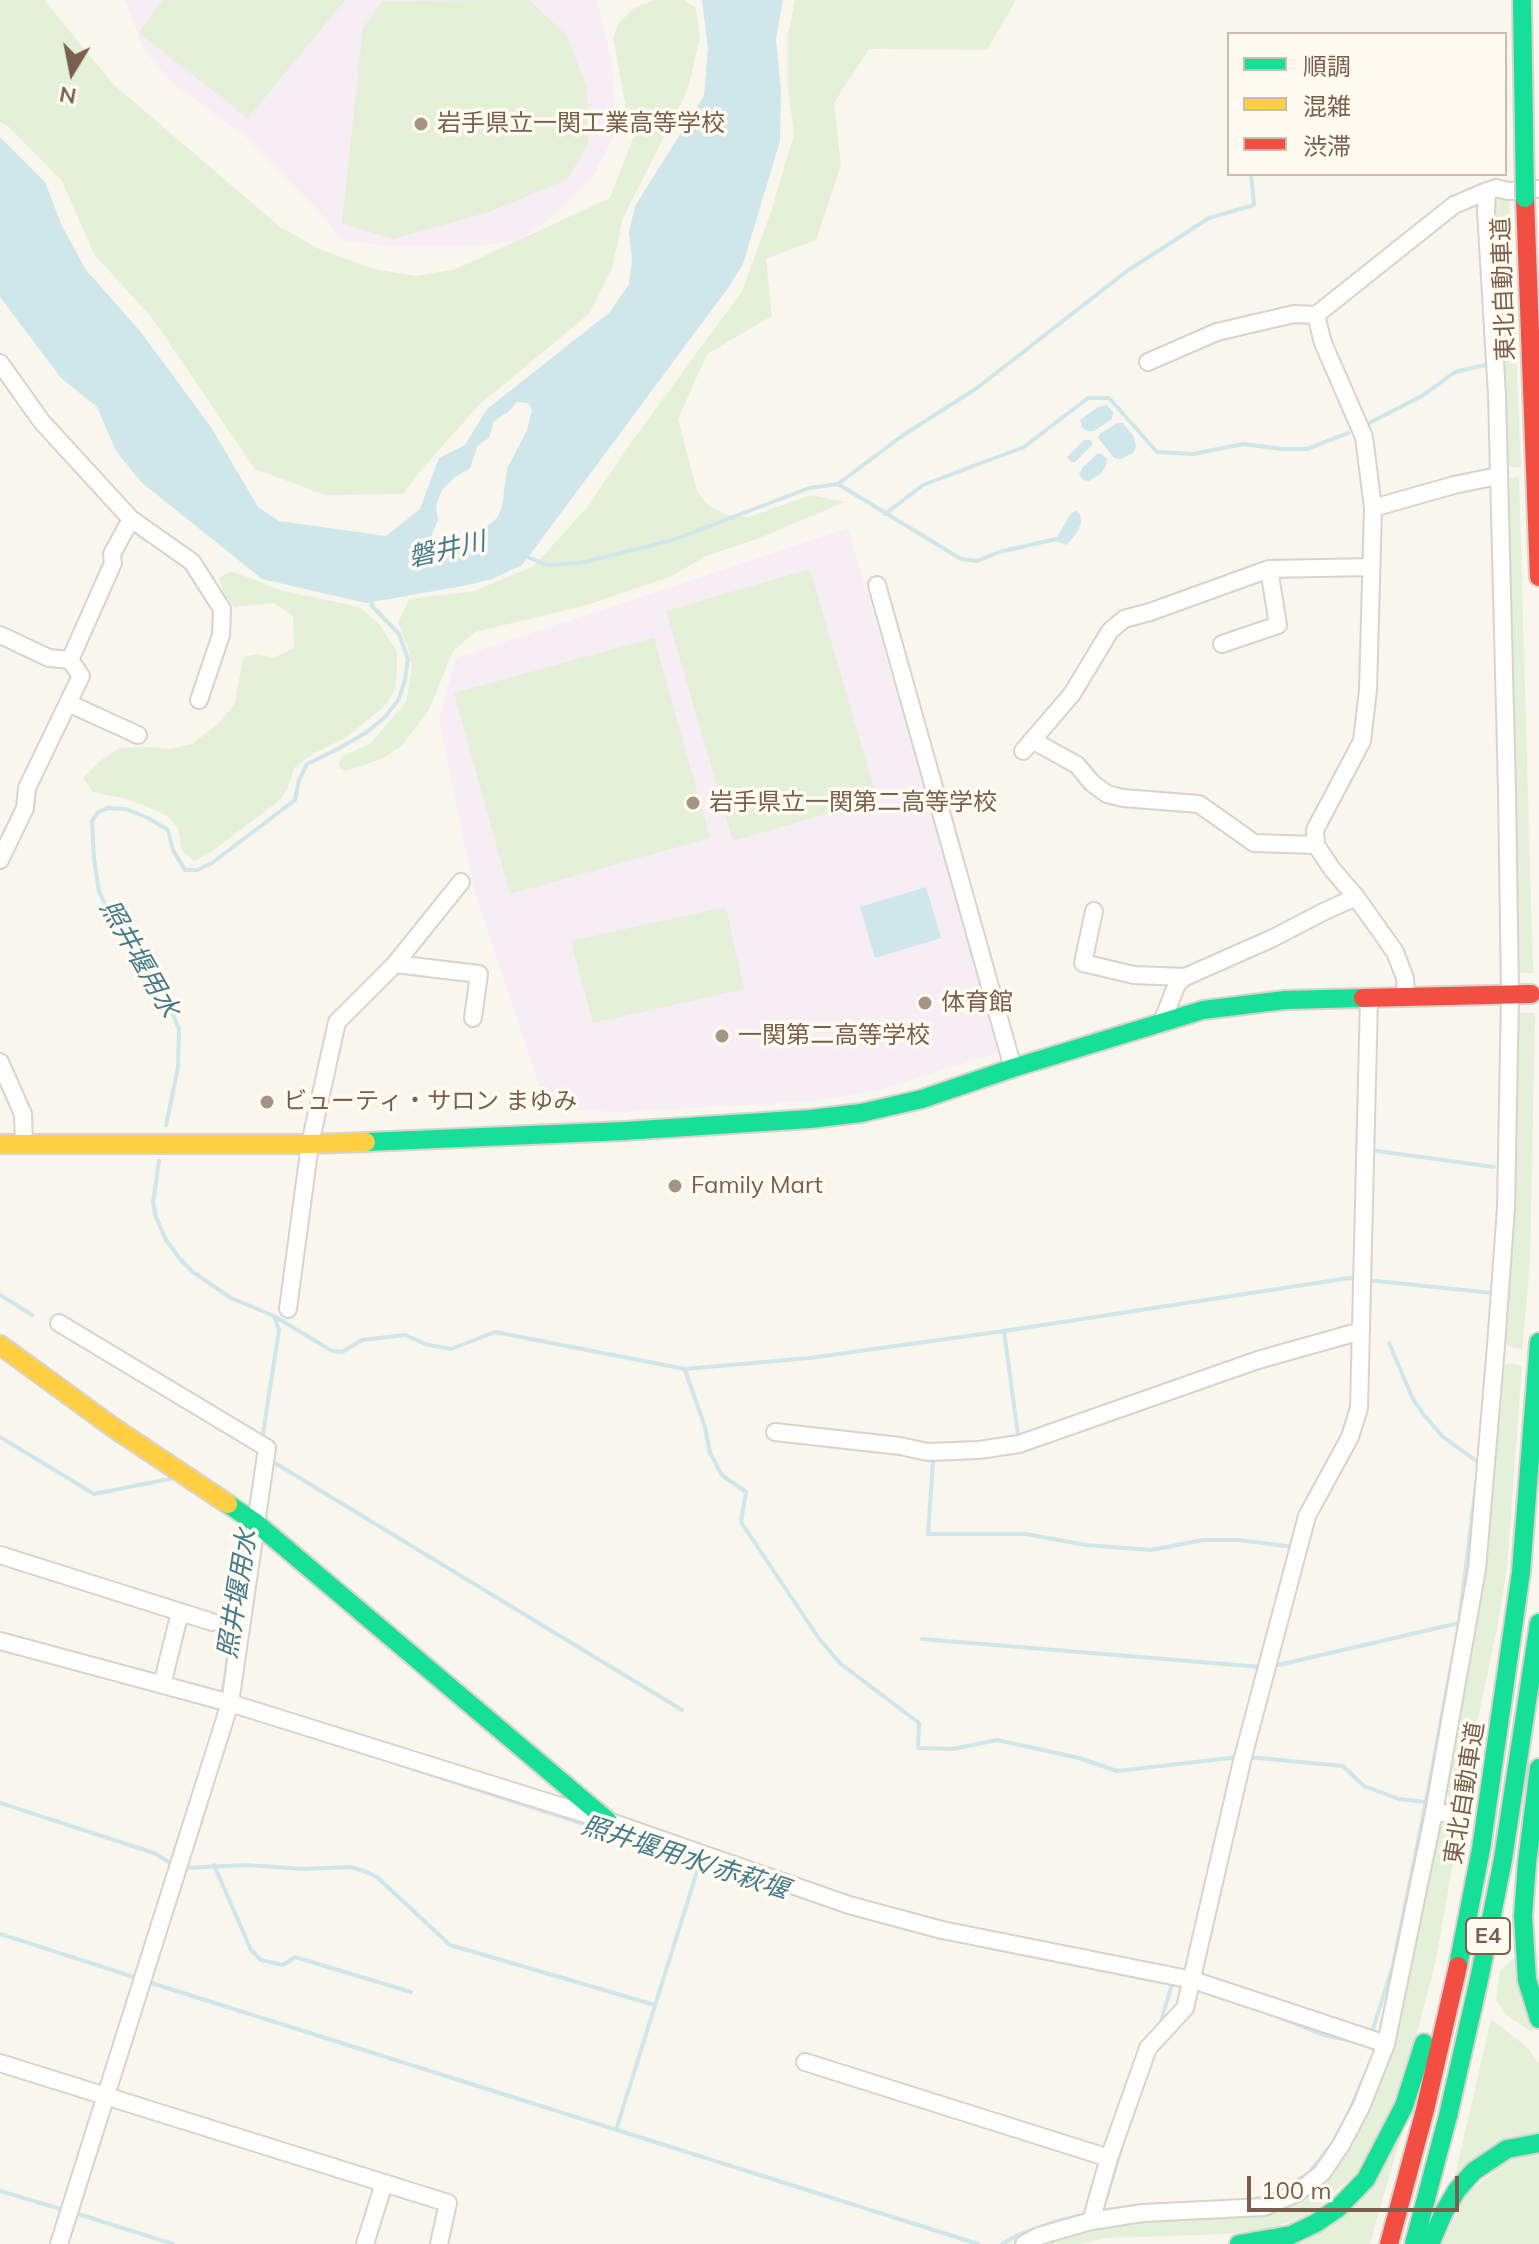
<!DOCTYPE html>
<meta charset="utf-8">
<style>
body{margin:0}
#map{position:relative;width:1539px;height:2244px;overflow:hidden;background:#f9f6ee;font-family:Mulish,"Noto Sans JP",sans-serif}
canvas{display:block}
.legend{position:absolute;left:1227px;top:32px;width:280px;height:144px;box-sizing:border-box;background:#fffbf1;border:2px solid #c9bdaf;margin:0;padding:10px 14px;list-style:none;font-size:24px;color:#795f4c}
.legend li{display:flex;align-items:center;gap:16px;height:40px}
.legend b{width:40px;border:2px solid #c9bdaf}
.north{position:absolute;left:32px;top:32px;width:80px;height:80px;-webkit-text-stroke:6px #fffbf1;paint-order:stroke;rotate:190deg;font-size:22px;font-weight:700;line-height:32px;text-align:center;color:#795f4c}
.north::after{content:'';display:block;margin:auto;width:28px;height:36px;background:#795f4c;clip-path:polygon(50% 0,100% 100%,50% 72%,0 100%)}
.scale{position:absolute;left:1247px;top:2176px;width:212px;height:36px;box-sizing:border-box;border:4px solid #795f4c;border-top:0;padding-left:10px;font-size:24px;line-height:28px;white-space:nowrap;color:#795f4c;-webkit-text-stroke:6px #fffbf1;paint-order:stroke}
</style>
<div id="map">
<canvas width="1539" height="2244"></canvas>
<ul class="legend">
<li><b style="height:10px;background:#16e098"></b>順調</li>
<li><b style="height:10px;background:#ffcf43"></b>混雑</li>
<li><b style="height:10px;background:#f24e42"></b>渋滞</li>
</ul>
<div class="north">N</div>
<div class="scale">100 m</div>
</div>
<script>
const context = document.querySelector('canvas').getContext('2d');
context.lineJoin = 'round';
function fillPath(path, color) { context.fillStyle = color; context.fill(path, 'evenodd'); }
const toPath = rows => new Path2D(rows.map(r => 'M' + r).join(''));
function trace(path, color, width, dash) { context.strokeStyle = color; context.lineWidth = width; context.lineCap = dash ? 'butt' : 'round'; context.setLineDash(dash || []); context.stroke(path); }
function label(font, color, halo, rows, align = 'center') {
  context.font = font + ' Mulish,"Noto Sans JP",sans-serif'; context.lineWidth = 7; context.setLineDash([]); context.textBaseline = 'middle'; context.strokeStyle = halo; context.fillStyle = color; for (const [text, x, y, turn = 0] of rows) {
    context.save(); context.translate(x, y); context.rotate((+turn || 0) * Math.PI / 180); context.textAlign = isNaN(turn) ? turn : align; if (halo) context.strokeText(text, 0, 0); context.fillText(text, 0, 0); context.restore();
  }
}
fillPath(toPath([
 [125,0,597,0,612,62,615,113,613,138,592,178,553,216,517,241,465,247,399,247,341,240,324,217,243,134,174,85,144,50],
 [848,528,1002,1051,877,1091,817,1101,621,1112,570,1110,569,1097,543,1097,473,886,439,720,456,658]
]), '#f6edf5');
fillPath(toPath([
 [0,0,44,0,114,85,279,226,319,249,374,269,416,276,456,269,610,198,639,123,626,108,613,38,618,24,634,8,655,0,684,0,696,8,700,37,688,89,623,218,612,268,589,314,480,404,422,469,403,494,325,495,255,469,152,318,94,254,62,181,9,127,0,122],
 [163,0,345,0,248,118,139,33],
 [529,0,567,36,586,86,589,114,588,146,566,180,489,212,393,239,342,223,363,28,382,1],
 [795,0,1016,0,987,50,869,49,834,103,841,165,816,240,766,259,772,316,707,354,678,419,697,491,709,506,728,515,749,517,811,495,845,502,757,539,706,556,672,576,587,605,475,632,453,651,429,710,402,745,384,758,346,771,341,769,339,764,341,757,371,743,406,702,412,667,408,647,398,623,409,599,474,591,534,566,588,506,633,440,742,291,771,212,794,134,788,87,788,35],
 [1509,198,1521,467,1506,467,1492,208,1496,200],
 [1519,477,1533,973,1513,973,1507,479],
 [810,569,877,799,733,841,666,611],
 [231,571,280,590,359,607,380,625,397,651,397,673,395,689,385,706,345,738,313,754,294,768,288,788,279,801,208,854,194,861,182,850,178,828,168,816,131,800,93,792,83,778,101,760,120,748,151,747,170,749,192,744,219,723,235,703,243,657,257,654,273,658,294,648,293,616,274,603,234,607,223,591,219,578],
 [654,638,710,838,510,894,454,693],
 [726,907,744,989,593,1023,571,941],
 [1513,1013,1535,1013,1530,1265,1522,1350,1509,1346,1501,1341],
 [1509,1363,1522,1366,1507,1568,1497,1628,1461,1800,1450,1798,1443,1789,1500,1368],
 [1449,1819,1460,1822,1436,1960,1413,2049,1398,2099,1357,2172,1312,2213,1270,2229,1226,2234,1104,2238,1080,2244,1042,2244,1074,2232,1112,2224,1265,2214,1300,2201,1333,2171,1370,2104,1437,1830],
 [1515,1957,1534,2031,1531,2032,1507,2015,1496,2001,1500,1971],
 [1491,2019,1527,2047,1539,2064,1539,2134,1455,2176],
 [1404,2125,1370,2244,1293,2244],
 [1539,2154,1539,2244,1442,2244,1466,2195,1508,2160]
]), '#e5f0d9');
fillPath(toPath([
 [702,0,783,0,776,39,781,91,780,141,743,264,728,288,532,552,522,565,492,579,468,585,366,603,262,579,141,482,116,451,97,407,61,378,0,297,0,137,45,182,62,226,86,270,140,331,211,427,258,507,279,521,386,536,420,509,439,458,465,445,487,409,610,312,629,284,632,260,629,232,635,206,704,96,708,49],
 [517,402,528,403,532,410,527,430,507,469,502,507,497,518,486,527,446,542,435,541,431,537,438,520,436,506,442,490,455,477,470,468,478,445,489,438,494,421,508,412],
 [1107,405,1113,412,1112,419,1094,431,1087,431,1082,427,1080,420,1098,407],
 [1117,423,1123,423,1134,437,1136,446,1133,453,1121,459,1114,458,1098,438,1101,433],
 [1084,440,1090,440,1093,444,1075,462,1072,462,1067,457],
 [1097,454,1102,454,1107,459,1106,466,1101,473,1089,481,1083,480,1079,474,1083,467],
 [1076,510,1080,515,1081,522,1078,531,1067,545,1055,541,1070,515],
 [926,887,941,938,875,958,860,907]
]), '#cfe6ea');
trace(toPath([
 [1369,423,1422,396,1455,372,1485,365],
 [838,484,902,436,977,388,1127,271,1209,218,1254,205,1251,174],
 [885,514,923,485,1024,447,1088,398,1109,398,1157,452,1193,454,1243,444,1282,449,1307,449,1348,433],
 [525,556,547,565,580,563,673,540,809,488,838,484,961,559,977,561,999,552,1056,539],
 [166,1125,178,1068,179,1029,166,998,113,922,99,891,94,859,92,821,97,813,107,808,126,809,148,818,168,830,173,850,185,870,197,870,212,863,295,800,299,780,307,764,338,749,367,732,385,717,399,699,405,680,408,659,399,634,372,606,371,599],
 [1377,1151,1494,1167],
 [159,1161,153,1203,156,1217,166,1240,180,1259,193,1272,231,1298,274,1316,279,1330,262,1440],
 [1367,1280,1492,1293],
 [0,1295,32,1315],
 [274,1316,332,1351,342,1352,362,1340,405,1335,428,1345,451,1349,495,1332,685,1369,809,1358,1004,1331,1349,1278,1358,1279],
 [1004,1331,1018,1435],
 [1389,1343,1413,1399,1424,1415,1442,1436,1479,1463,1478,1467],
 [685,1370,705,1427,710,1453,722,1475,746,1492,741,1522,820,1640,841,1664,919,1723,918,1748,953,1749,997,1740,1079,1758,1117,1771,1239,1757],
 [0,1437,94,1494,174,1478],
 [270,1460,682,1710],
 [933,1462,928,1534,1026,1534,1086,1545,1151,1550,1203,1540,1239,1540,1293,1547],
 [922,1639,1261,1667],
 [0,1649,17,1654],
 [1274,1666,1459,1623],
 [222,1697,240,1575],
 [349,1748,729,1871],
 [1248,1757,1343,1766,1364,1786,1399,1799,1426,1802],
 [0,1803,154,1853,174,1865],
 [214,1865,251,1950,261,1960,283,1965,295,1957,411,1992],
 [183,1868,246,1865,303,1869,350,1867,364,1871,377,1877,450,1945,655,2005],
 [0,1934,137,1978],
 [987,1947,1186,1987],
 [145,1981,978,2244],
 [1263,2011,1323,2035,1357,2042],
 [1160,2025,1172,1984],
 [1373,2036,1373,2029,1393,1965,1426,1802,1459,1623,1476,1484],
 [616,2130,700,1862],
 [0,2191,64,2210],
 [1250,2200,1273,2195,1309,2173,1332,2144,1348,2114,1368,2068],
 [1103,2209,1126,2133],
 [1099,2211,1137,2206],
 [72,2212,173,2244],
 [1002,2244,1016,2236,1054,2222,1090,2213]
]), '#cfe6ea', 4);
const street = toPath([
 [1148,362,1217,332,1294,314,1316,315],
 [0,363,42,422,131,519,112,554,113,563,70,660,81,676,27,788,25,808,0,860],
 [1373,508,1454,485,1498,476],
 [131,519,192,562,222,609,221,635,199,700],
 [877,585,1013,1068],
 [0,635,49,658,70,660],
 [1222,644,1278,625,1269,569],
 [68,703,138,735],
 [1032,740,1077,765,1092,783,1107,794,1123,798,1199,804,1254,843,1316,845],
 [1023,751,1072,694,1110,631,1124,619,1150,612,1269,569,1371,567],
 [1094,911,1083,963,1134,975,1185,977],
 [395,964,479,974,473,1018],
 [1406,997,1405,978,1395,952,1356,897,1332,869,1316,845,1315,830,1362,741,1368,690,1373,508,1364,437,1323,343,1316,315,1454,205,1487,191],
 [1162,1022,1177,984,1185,977,1273,938,1323,912,1356,897],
 [0,1062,23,1114,24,1144],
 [288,1309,310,1144,337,1022,395,964,461,882],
 [59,1323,267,1448,230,1703,59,2244],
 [775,1432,900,1446,928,1452,979,1450,1019,1444,1258,1360,1361,1331],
 [0,1555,212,1622],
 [0,1641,230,1703,608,1821,849,1905,942,1930,1193,1980,1386,2044],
 [162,1685,180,1612],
 [1434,1812,1459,1815],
 [805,2062,1109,2158],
 [0,2063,448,2203,439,2244],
 [1091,2221,1109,2158,1148,2048,1185,2008,1242,1761,1307,1516,1350,1437,1359,1408,1369,998],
 [365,2244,384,2183],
 [1024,2244,1039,2236,1091,2221,1143,2213,1264,2207,1297,2193,1322,2173,1341,2145,1361,2107,1386,2044,1434,1812,1477,1569,1496,1346,1506,1208,1510,994,1507,790,1497,395,1486,211,1487,191,1496,188,1508,191,1539,189]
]);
const fast = toPath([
 [366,1142,624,1131,810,1119,861,1113,922,1099,1013,1068,1203,1010,1285,1000,1363,998],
 [228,1504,256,1523,608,1821],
 [1539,1768,1527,1863,1523,1916,1527,1980,1539,2019],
 [1458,1966,1481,1849,1521,1572,1539,1342],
 [1239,2244,1291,2235,1316,2223,1338,2208,1366,2179,1404,2106,1424,2043],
 [1414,2244,1448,2116,1480,1975,1503,1859,1539,1623],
 [1430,2244,1444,2212,1457,2190,1474,2171,1507,2149,1539,2143]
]);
const slow = toPath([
 [0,1144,310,1144,366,1142],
 [0,1345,114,1428,228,1504]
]);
const jam = toPath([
 [1525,198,1539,577],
 [1363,998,1531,994],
 [1389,2244,1425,2110,1458,1966]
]);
trace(street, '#d8d3cc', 20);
trace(fast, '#d9d3cc', 22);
trace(slow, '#d9d3cc', 22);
trace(jam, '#d9d3cc', 22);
trace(street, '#fefefc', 16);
trace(fast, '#16e098', 18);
trace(slow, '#ffcf43', 18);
trace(jam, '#f24e42', 18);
const fastBridge = toPath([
 [1522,0,1525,198]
]);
trace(fastBridge, '#dad2cb', 22, []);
trace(fastBridge, '#16e098', 18);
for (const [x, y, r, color] of [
 [421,124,8,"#a69485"],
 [693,803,8,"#a69485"],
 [925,1003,8,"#a69485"],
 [722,1036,8,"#a69485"],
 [267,1102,8,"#a69485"],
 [675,1186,8,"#a69485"]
]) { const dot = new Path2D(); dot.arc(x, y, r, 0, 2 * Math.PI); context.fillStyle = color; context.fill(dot); trace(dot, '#fffbf1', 3); }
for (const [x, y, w] of [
 [1488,1936,44]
]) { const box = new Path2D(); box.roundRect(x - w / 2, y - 18, w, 36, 6); context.fillStyle = '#fffbf1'; context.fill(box); trace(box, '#795f4c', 2); }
label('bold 22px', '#795f4c', null, [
 ["E4",1488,1936]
]);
label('24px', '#795f4c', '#fffbf1', [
 ["岩手県立一関工業高等学校",437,124],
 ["岩手県立一関第二高等学校",709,803],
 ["体育館",941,1003],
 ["一関第二高等学校",738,1036],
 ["ビューティ・サロン まゆみ",283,1102],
 ["Family Mart",691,1186]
], 'left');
label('24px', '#795f4c', '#fffbf1', [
 ["東北自動車道",1504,289,-92],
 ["東北自動車道",1465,1793,-81]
]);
label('italic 26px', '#457b8c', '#fffbf1', [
 ["磐井川",447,550,-13],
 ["照井堰用水",139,959,60],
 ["照井堰用水",238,1594,-81],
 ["照井堰用水/赤萩堰",685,1858,18]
]);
</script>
